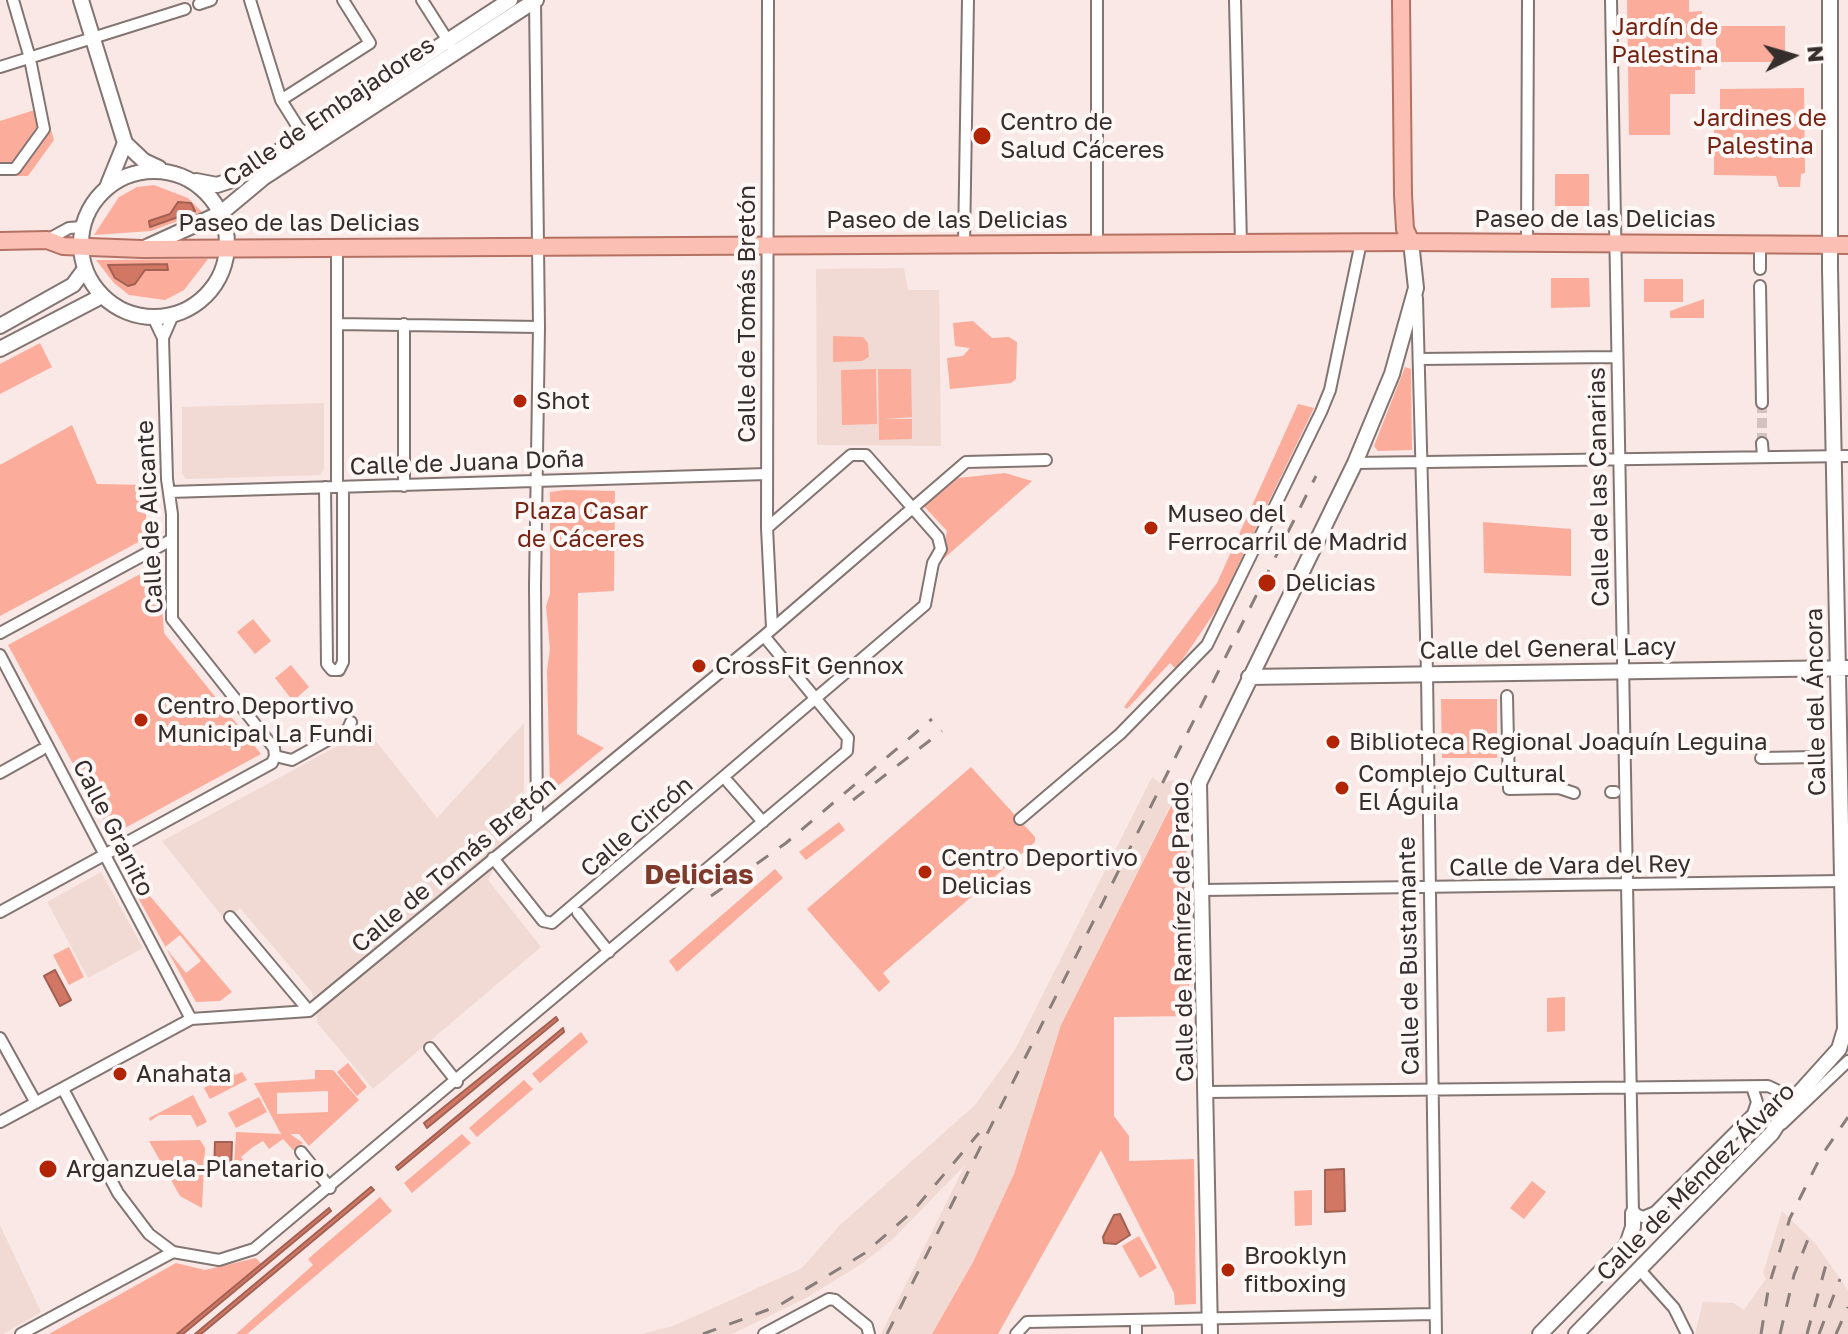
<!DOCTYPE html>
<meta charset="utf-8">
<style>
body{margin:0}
#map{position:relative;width:1848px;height:1334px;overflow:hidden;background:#f9e8e5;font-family:"Golos Text",sans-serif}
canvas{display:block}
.north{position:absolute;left:1752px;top:16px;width:80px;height:80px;-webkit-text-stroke:6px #fff8f7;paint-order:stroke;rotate:85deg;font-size:22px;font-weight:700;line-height:32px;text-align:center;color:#352e2d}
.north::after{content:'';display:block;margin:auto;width:28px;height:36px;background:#352e2d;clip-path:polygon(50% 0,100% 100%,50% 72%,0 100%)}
</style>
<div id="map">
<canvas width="1848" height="1334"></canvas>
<div class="north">N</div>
</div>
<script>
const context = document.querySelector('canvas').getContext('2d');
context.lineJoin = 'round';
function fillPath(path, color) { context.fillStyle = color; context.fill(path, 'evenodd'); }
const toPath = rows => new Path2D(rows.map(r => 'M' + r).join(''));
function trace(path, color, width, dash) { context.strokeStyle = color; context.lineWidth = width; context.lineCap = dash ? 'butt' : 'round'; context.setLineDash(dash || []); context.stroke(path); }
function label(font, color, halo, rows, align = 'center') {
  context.font = font + ' "Golos Text",sans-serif'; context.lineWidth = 8; context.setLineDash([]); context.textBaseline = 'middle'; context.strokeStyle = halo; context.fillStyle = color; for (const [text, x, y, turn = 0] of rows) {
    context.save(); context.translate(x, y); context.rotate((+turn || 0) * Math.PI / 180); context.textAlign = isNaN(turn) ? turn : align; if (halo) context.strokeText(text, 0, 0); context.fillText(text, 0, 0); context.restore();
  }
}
fillPath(toPath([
 [904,268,908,290,939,290,941,446,817,445,816,269],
 [324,403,324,469,320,475,186,479,182,474,182,407],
 [524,723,524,810,488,880,541,947,373,1089,318,1024,312,992,240,908,226,921,162,841,367,730,437,818],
 [1152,777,1160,783,1173,780,1180,783,1179,788,1061,1025,1014,1174,973,1262,932,1334,881,1334,965,1165,893,1239,863,1263,806,1298,732,1334,641,1334,673,1326,802,1268,839,1226,975,1105,1015,1050],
 [101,872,143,948,88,978,47,902],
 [1782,1211,1815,1243,1848,1290,1848,1334,1695,1334,1703,1302,1734,1303,1744,1310,1766,1279,1763,1273],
 [0,1225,41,1312,3,1334,0,1334]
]), '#f2dad4');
fillPath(toPath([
 [1627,0,1689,0,1689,12,1702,11,1701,70,1695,70,1695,94,1670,94,1670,135,1629,135],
 [1716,26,1785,26,1785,62,1716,62],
 [1804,88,1805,173,1801,174,1800,187,1779,187,1776,176,1714,175,1714,115,1720,114,1720,89],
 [44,107,54,140,28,176,0,176,0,121],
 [1555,174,1589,174,1589,206,1555,206],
 [154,185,188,198,202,212,151,231,94,235,119,197,137,187],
 [208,259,184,290,165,300,129,295,114,283,96,260],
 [1551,278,1589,278,1590,307,1551,308],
 [1644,279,1683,279,1683,302,1644,302],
 [1704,299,1704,318,1670,318,1670,311],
 [973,321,992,338,1009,337,1017,342,1016,379,1011,383,950,389,947,358,963,356,970,348,955,346,953,323],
 [833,336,863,337,868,343,869,357,862,361,833,362],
 [40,343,52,367,0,394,0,364],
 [1405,367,1411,369,1412,450,1378,451,1374,446],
 [876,369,877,424,842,425,841,370],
 [878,369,911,369,912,417,884,419,912,419,912,439,879,440],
 [1298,404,1314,408,1217,609,1176,669,1170,663,1127,709,1124,707,1217,583],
 [72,425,97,484,146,485,146,538,0,616,0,465],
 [1005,473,1032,481,941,561,947,531,920,502,937,488,958,478],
 [565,490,615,491,614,591,578,593,577,734,604,748,554,789,550,786,547,671,550,649,546,606,550,594,550,492],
 [1483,522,1571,529,1571,576,1484,573],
 [159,564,164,633,261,754,112,835,8,645],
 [253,619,271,641,255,654,237,632],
 [291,665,309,687,293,701,275,678],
 [1441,699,1497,699,1497,758,1442,758],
 [971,767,1035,837,1035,842,883,973,890,982,879,992,807,909],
 [1185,778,1190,1016,1114,1017,1114,1116,1129,1136,1129,1161,1194,1159,1196,1304,1175,1305,1174,1293,1101,1150,998,1334,932,1334,973,1262,1014,1174,1061,1025],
 [839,822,845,830,806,860,799,852],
 [775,869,783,878,677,972,669,961],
 [128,873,143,888,232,992,220,1001,196,1002,125,874],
 [180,935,201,961,186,973,165,947],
 [69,947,84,977,69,985,53,955],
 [1565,997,1565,1031,1547,1032,1547,998],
 [581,1032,588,1042,540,1083,532,1074],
 [348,1063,367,1087,357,1096,337,1072],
 [315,1070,333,1070,359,1100,309,1146,299,1134,290,1134,303,1143,294,1151,283,1139,269,1149,263,1141,253,1147,241,1157,250,1169,233,1182,236,1132,281,1134,254,1083,315,1079],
 [328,1091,328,1112,277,1114,277,1093],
 [242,1072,247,1080,210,1099,204,1088,233,1072,235,1075],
 [524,1080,533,1089,477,1137,469,1128],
 [193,1095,207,1122,197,1127,191,1115,159,1115,150,1121,149,1118],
 [259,1097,267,1112,236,1128,228,1113],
 [462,1134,471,1143,412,1193,404,1183],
 [200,1140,205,1148,202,1208,180,1196,149,1141],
 [1532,1181,1546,1192,1524,1219,1510,1208],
 [1312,1190,1312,1225,1295,1226,1294,1191],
 [380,1197,392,1211,247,1334,236,1334,313,1265,308,1259],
 [1139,1236,1157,1268,1140,1278,1122,1246],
 [256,1258,264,1267,181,1334,49,1334,176,1263,205,1270]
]), '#fbac9b');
const water = toPath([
 [178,202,191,203,195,211,150,227,149,221,170,214,178,202],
 [167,264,168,270,145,270,135,284,128,286,115,278,108,265,167,264],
 [55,970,71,1000,60,1006,44,976,55,970],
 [556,1017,558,1020,427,1128,424,1123,556,1017],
 [563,1028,564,1032,398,1170,396,1167,563,1028],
 [215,1142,232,1142,231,1171,214,1171,215,1142],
 [1344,1169,1345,1211,1325,1212,1325,1170,1344,1169],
 [371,1187,374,1190,201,1334,195,1334,371,1187],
 [329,1208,331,1211,183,1334,177,1334,329,1208],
 [1120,1214,1130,1235,1116,1244,1104,1243,1103,1237,1114,1215,1120,1214]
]);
fillPath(water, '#d27764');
trace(water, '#a36154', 2);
trace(toPath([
 [1762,403,1762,443]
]), '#d2c3c0', 10, [10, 5]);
const street = toPath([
 [13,0,30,58],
 [250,0,281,100,303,135],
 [422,0,450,44],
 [535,0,539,327,535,586,537,822],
 [768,0,767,528,772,628],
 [1235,0,1241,243],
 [1611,0,1633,1213,1643,1217,1655,1212,1753,1114,1757,1102,1752,1087],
 [199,4,211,0],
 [0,67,185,9],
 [281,100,370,43,343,0],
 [0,169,15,169,44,129,31,64],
 [47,240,69,228,82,227],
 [1527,243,1528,0],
 [964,244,968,0],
 [1097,244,1097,0],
 [1760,245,1760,269],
 [337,247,337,487],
 [1760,286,1762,403],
 [1417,298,1427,673,1436,1334],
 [153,317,163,338,167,479,172,514,172,619,274,748,275,756],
 [337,324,539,327],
 [404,324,404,486],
 [163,338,173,315],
 [1419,359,1616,357],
 [1762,443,1763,457],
 [1355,463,1848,456],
 [325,487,327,664,332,670,339,670,343,662,343,487],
 [169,492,767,474],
 [0,633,171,540],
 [0,655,191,1019],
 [1507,696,1509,789,1559,788,1574,793],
 [275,756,292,760,348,729,351,722],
 [1761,758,1817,757],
 [0,773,41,750],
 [728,782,763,822],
 [1611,792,1615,792],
 [1020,819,1120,734,1207,645,1321,412,1330,390,1361,242],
 [493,858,543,921,552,923,925,605,933,563,941,549,938,537,866,455,851,455,767,528],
 [1203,890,1842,881],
 [0,912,272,763,275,756],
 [578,913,609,952],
 [230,917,309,1011],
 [309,1011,764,636,966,462,1046,460],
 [0,1038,36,1103],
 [430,1048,457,1082],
 [63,1089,118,1193,149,1234,173,1252,219,1260,254,1249,847,751,848,738,764,636],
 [1207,1092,1768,1086,1783,1093,1787,1108],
 [0,1122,191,1019,309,1011],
 [1782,1124,1848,1061],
 [301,1152,330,1188],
 [1639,1269,1674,1308,1687,1334],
 [1136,1320,1136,1334],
 [21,1334,173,1252],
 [764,1334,829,1299,835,1300,867,1326,869,1334],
 [1016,1334,1027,1322,1435,1314]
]);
const secondary = toPath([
 [81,0,125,143,144,161,159,168],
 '81 244a73 73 0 1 1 146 0a73 73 0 1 1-146 0Z',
 [196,181,217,185,238,178,510,0],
 [108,185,125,143],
 [142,249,221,213,263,178,536,0],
 [0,326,73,285,85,269],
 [0,349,102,296],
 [1249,677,1848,668],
 [1210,1334,1199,783,1355,463,1392,374,1416,288,1411,242],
 [1540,1334,1627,1245,1633,1227,1633,1213],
 [1576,1334,1772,1133,1793,1100,1839,1049,1845,1029,1830,269,1830,0]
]);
const primary = toPath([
 [1401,0,1403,195,1405,229,1411,242],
 [0,241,47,240,63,246,142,249,1411,242,1848,245]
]);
trace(street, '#837572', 14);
trace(secondary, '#837572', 18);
trace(primary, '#b47264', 20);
trace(street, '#fff', 10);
trace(secondary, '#fff', 14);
trace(primary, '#fbc0b3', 16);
trace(toPath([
 [853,800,942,731],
 [711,896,786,843,932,719],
 [703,1334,778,1306,865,1253,913,1211,979,1133],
 [887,1334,1316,476],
 [1761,1334,1769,1285,1790,1218,1820,1158,1848,1117],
 [1780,1334,1794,1275,1810,1234],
 [1807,1334,1827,1261],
 [1819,1334,1840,1279],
 [1836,1334,1848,1307]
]), '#897e7c', 3, [14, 14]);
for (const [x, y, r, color] of [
 [982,136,10,"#b12505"],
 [520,401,8,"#b12505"],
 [1151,528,8,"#b12505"],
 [1267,583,10,"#b12505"],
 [699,666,8,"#b12505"],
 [141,720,8,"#b12505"],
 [1333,742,8,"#b12505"],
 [1342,788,8,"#b12505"],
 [925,872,8,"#b12505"],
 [120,1074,8,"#b12505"],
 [48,1169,10,"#b12505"],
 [1228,1270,8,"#b12505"]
]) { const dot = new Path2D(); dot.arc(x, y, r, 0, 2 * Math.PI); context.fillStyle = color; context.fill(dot); trace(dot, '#fff8f7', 3); }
label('24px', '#752313', '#fff8f7', [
 ["Jardín de",1665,27],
 ["Palestina",1665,55],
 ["Jardines de",1760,118],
 ["Palestina",1760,146],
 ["Plaza Casar",581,511],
 ["de Cáceres",581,539]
]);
label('24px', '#352e2d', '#fff8f7', [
 ["Calle de Embajadores",329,112,-34],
 ["Paseo de las Delicias",1595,219],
 ["Paseo de las Delicias",947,220],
 ["Paseo de las Delicias",299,223],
 ["Calle de Tomás Bretón",747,314,-90],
 ["Calle de Juana Doña",467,463,-2],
 ["Calle de las Canarias",1599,487,-91],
 ["Calle de Alicante",150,517,-93],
 ["Calle del General Lacy",1548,649,-1],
 ["Calle del Áncora",1816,702,-91],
 ["Calle Circón",637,827,-41],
 ["Calle Granito",113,828,63],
 ["Calle de Tomás Bretón",454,865,-40],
 ["Calle de Vara del Rey",1570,866,-1],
 ["Calle de Ramírez de Prado",1183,932,-91],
 ["Calle de Bustamante",1409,956,-91],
 ["Calle de Méndez Álvaro",1696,1182,-45]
]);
label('24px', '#352e2d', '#fff8f7', [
 ["Centro de",1000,122],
 ["Salud Cáceres",1000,150],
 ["Shot",536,401],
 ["Museo del",1167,514],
 ["Ferrocarril de Madrid",1167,542],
 ["Delicias",1285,583],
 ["CrossFit Gennox",715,666],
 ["Centro Deportivo",157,706],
 ["Municipal La Fundi",157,734],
 ["Biblioteca Regional Joaquín Leguina",1349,742],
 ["Complejo Cultural",1358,774],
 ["El Águila",1358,802],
 ["Centro Deportivo",941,858],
 ["Delicias",941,886],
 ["Anahata",136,1074],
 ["Arganzuela-Planetario",66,1169],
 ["Brooklyn",1244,1256],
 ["fitboxing",1244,1284]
], 'left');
label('bold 28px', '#803a2c', '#fff8f7', [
 ["Delicias",699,875]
]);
</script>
